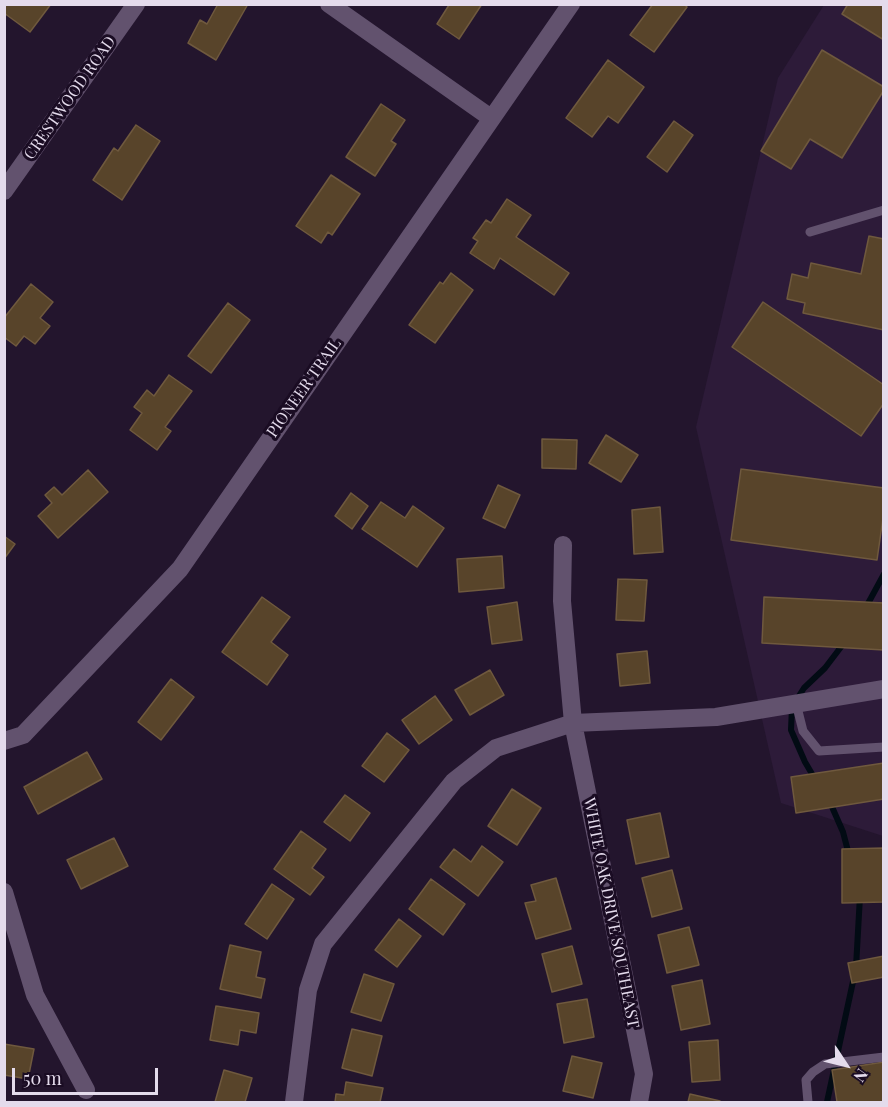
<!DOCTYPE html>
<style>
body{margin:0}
#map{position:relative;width:888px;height:1107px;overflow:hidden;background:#23152d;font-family:"Playfair Display",serif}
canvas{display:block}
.frame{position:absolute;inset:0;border:6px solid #e4dbec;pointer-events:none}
.north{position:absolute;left:816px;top:1035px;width:60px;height:60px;-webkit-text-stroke:4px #1a0c23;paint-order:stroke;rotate:125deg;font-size:16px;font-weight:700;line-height:24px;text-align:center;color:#e4dbec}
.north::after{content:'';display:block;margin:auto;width:21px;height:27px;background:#e4dbec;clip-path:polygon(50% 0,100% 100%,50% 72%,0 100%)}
.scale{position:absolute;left:12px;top:1068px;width:146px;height:27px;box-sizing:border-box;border:3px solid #e4dbec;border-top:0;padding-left:8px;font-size:18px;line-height:21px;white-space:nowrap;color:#e4dbec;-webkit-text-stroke:4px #1a0c23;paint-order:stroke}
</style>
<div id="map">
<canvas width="888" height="1107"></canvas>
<div class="frame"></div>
<div class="north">N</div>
<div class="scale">50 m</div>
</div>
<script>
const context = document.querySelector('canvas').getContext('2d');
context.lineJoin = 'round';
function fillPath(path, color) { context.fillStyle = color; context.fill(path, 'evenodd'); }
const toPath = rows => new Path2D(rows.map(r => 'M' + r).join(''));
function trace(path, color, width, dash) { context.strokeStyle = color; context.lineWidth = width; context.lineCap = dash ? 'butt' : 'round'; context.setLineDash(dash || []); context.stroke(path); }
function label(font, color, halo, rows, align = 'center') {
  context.font = font + ' "Playfair Display",serif'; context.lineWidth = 6; context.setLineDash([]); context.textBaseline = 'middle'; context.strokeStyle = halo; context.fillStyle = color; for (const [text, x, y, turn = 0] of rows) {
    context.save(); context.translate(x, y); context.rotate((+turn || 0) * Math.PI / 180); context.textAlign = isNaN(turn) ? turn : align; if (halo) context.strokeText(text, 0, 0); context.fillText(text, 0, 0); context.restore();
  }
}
fillPath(toPath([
 [824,5,883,5,883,836,781,803,696,427,778,78]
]), '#2d1b39');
trace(toPath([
 [865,609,884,574],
 [797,699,804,688,825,668,844,643],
 [792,708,791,730,805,762,815,779],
 [829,800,843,832,849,855],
 [856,967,860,896],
 [827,1102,854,977]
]), '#020b14', 6);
const building = toPath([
 [6,4,51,4,30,32,4,13,6,4],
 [218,4,248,4,216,60,188,43,200,20,207,24,218,4],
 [448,4,482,4,459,39,437,24,449,5,448,4],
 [653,4,684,4,687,7,654,52,630,35,653,4],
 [848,4,884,4,884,40,842,14,848,4],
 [822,50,884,87,884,90,842,158,810,139,791,169,761,151,822,50],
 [608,60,644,87,618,123,608,116,592,137,566,118,608,60],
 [381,104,405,120,391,141,396,144,375,176,346,157,381,104],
 [674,121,693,135,667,172,647,157,674,121],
 [136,125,160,141,122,200,93,180,114,148,118,151,136,125],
 [331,175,360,194,332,235,328,232,321,243,296,226,331,175],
 [507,199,531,215,516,237,569,273,554,295,500,258,494,269,470,253,478,241,473,238,486,220,491,223,507,199],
 [869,236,884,239,884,330,803,313,805,303,787,299,792,274,808,278,811,263,861,274,869,236],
 [451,273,473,290,435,343,409,325,440,282,443,284,451,273],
 [31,284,53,302,40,318,50,326,35,344,24,336,16,346,4,337,4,318,31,284],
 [763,302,884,385,884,403,861,436,732,347,763,302],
 [228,303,250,320,211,373,188,356,228,303],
 [169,375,192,391,165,427,171,431,157,450,130,430,142,413,134,407,147,390,154,396,169,375],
 [606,435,638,455,621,482,589,463,606,435],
 [542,439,577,440,576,469,542,468,542,439],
 [741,469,884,488,884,511,877,560,731,540,741,469],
 [88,470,108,492,58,538,38,516,52,503,45,495,54,487,62,495,88,470],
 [498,485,520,495,505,528,483,518,498,485],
 [351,493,368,506,352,529,335,516,351,493],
 [381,502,405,518,413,506,444,528,417,567,362,529,381,502],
 [660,507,663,552,634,554,632,510,660,507],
 [4,536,15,544,4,559,4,536],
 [502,556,504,588,459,592,457,559,502,556],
 [618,579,647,580,644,621,616,620,618,579],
 [262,597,290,617,271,642,288,655,267,685,222,652,262,597],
 [764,597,884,603,884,650,762,643,764,597],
 [517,602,522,640,492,644,487,607,517,602],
 [647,651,650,683,620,686,617,654,647,651],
 [490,670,504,695,470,715,455,690,490,670],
 [171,679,194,697,161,740,138,722,171,679],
 [435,696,452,720,419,744,402,720,435,696],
 [387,733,409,750,384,782,362,766,387,733],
 [87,752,102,779,38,814,24,787,87,752],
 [884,763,884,799,796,813,791,777,884,763],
 [512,789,541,808,517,845,488,826,512,789],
 [345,795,370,813,350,841,324,822,345,795],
 [660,813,669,857,636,864,627,820,660,813],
 [301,831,326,849,312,868,324,877,310,895,274,869,301,831],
 [114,838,128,866,81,889,67,860,114,838],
 [482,846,503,862,478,896,440,867,454,849,471,862,482,846],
 [884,848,884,902,842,903,842,849,884,848],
 [672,870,682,909,652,917,642,878,672,870],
 [556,878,571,929,536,939,525,903,536,901,531,885,556,878],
 [431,879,465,904,443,935,409,909,431,879],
 [272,884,294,899,267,939,245,924,272,884],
 [399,919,421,936,397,967,375,950,399,919],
 [689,927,699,965,667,973,658,935,689,927],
 [230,945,261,952,256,977,265,979,261,998,220,989,230,945],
 [572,946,582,984,552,992,542,954,572,946],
 [884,956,884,977,852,983,848,963,884,956],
 [364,974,394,984,381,1021,351,1012,364,974],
 [702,980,710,1024,681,1030,672,986,702,980],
 [587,999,594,1037,564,1043,557,1004,587,999],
 [216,1006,259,1013,256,1033,240,1030,238,1045,210,1040,216,1006],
 [352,1029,382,1036,372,1076,342,1068,352,1029],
 [718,1040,720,1080,692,1082,689,1042,718,1040],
 [4,1044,34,1049,28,1079,4,1075,4,1044],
 [572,1056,602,1063,593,1098,563,1091,572,1056],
 [884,1062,884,1102,837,1102,832,1070,884,1062],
 [224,1070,252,1078,245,1102,215,1102,224,1070],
 [346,1082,383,1088,380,1102,335,1102,336,1094,344,1095,346,1082],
 [690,1094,720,1101,720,1102,688,1102,690,1094]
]);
fillPath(building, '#58442a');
trace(building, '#6f593e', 1.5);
trace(toPath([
 [810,232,884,210],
 [796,703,803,731,819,751,884,747],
 [808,1102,806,1080,813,1072,825,1064,884,1057]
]), '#62526e', 9);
trace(toPath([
 [329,4,491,118],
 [4,191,136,4],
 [563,545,562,601,573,723,716,717,884,689],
 [4,741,23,735,180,569,571,4],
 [4,892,35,995,86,1090],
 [294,1102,308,990,323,944,454,781,496,748,573,723,644,1074,639,1102]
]), '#62526e', 18);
label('16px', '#e4dbec', '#1a0c23', [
 ["CRESTWOOD ROAD",70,98,-55],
 ["PIONEER TRAIL",304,388,-55],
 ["WHITE OAK DRIVE SOUTHEAST",611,913,79]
]);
</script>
